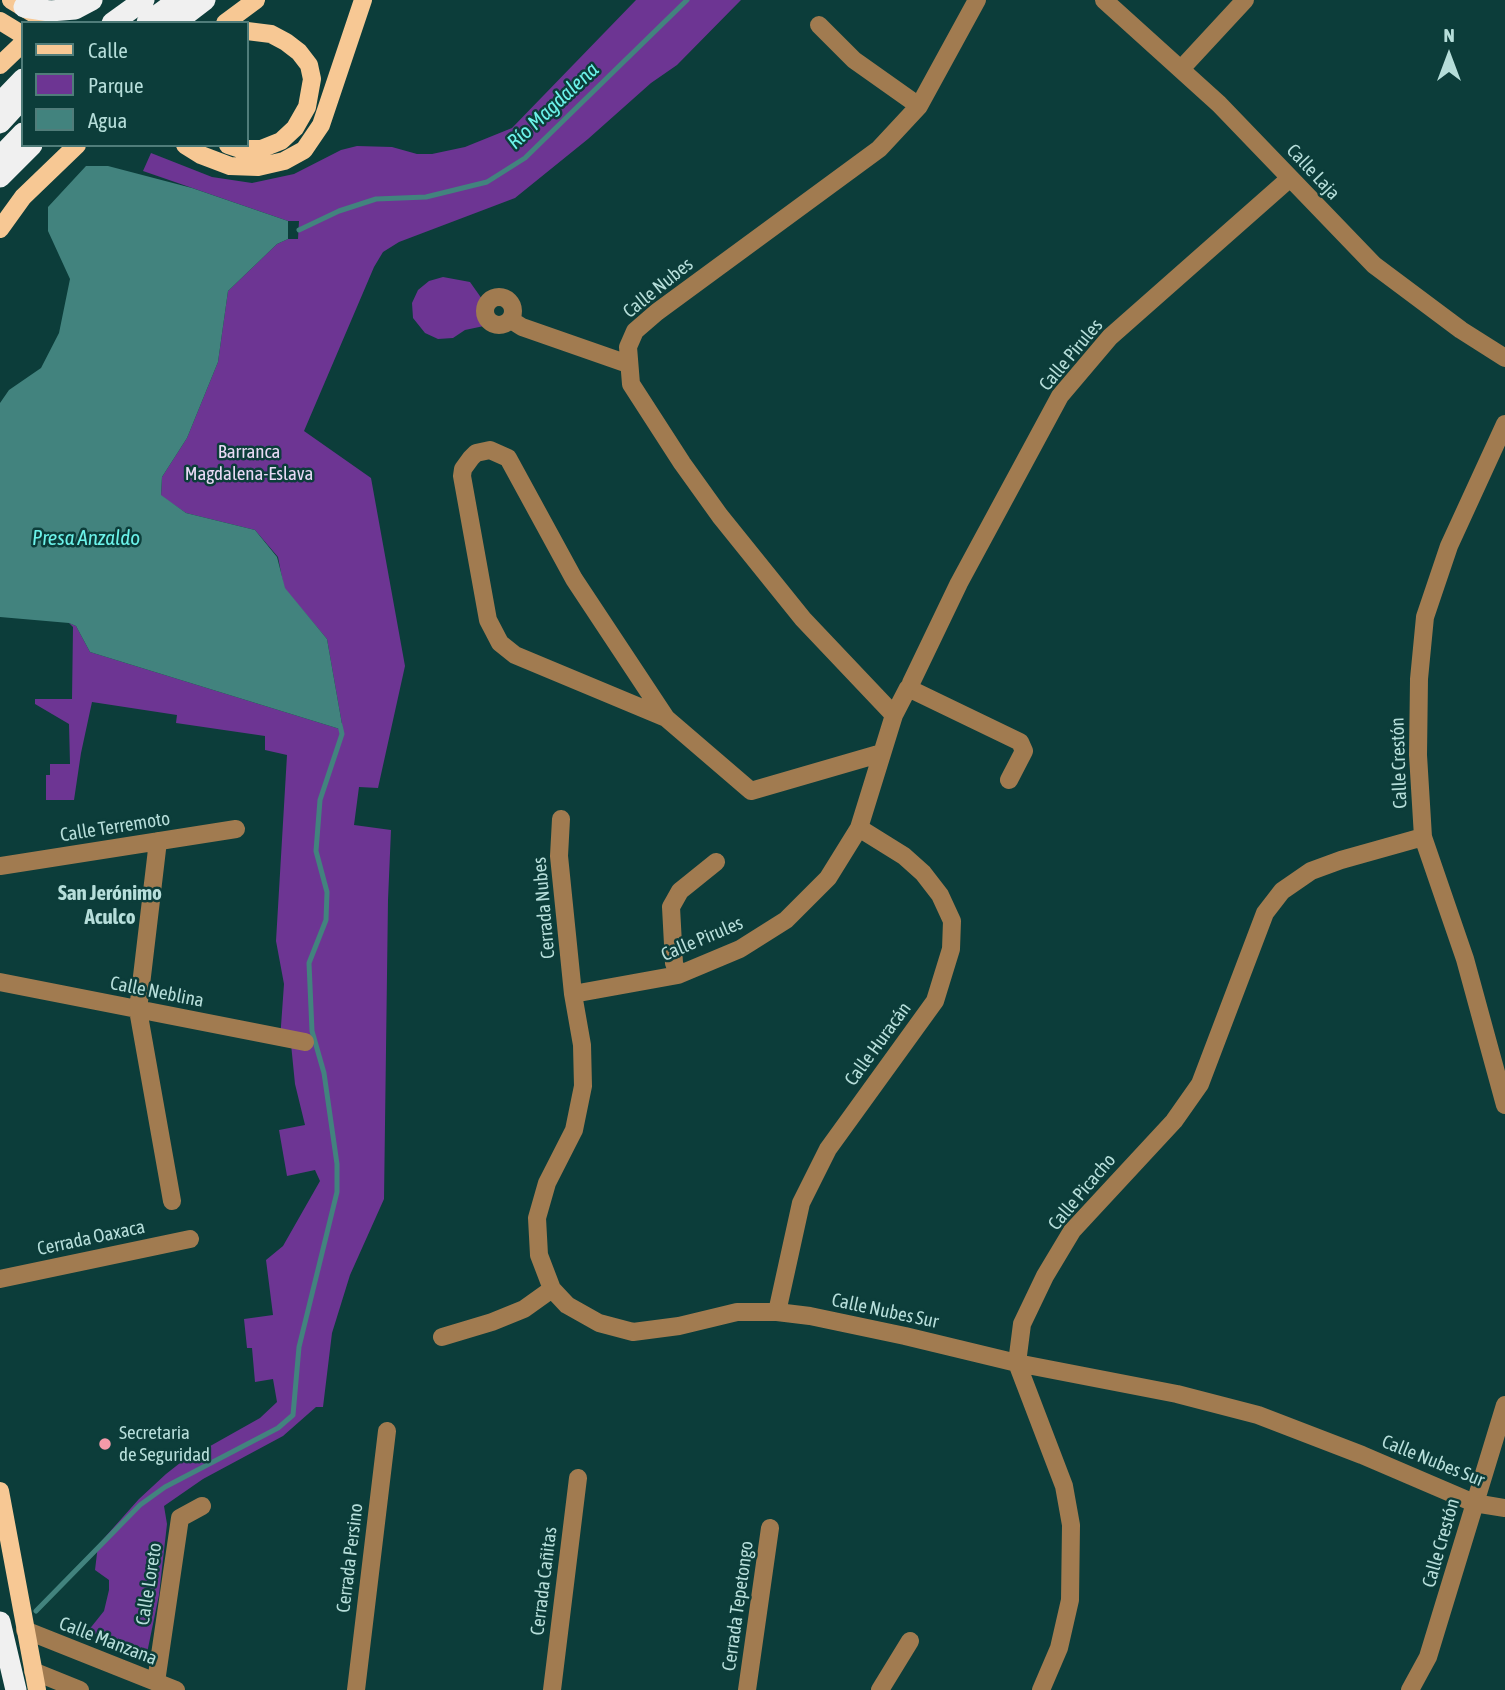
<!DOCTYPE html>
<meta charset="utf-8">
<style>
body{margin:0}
#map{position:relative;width:1505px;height:1690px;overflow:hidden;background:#0c3d3a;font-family:"Asap Condensed",sans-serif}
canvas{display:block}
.legend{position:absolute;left:21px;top:21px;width:228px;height:126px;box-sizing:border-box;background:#0c3d3a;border:2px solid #507d7a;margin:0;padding:9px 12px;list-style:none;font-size:21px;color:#b6deda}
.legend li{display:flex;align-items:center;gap:14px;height:35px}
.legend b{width:35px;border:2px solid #507d7a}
.north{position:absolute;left:1414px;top:21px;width:70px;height:70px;-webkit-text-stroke:5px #0c3d3a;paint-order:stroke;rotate:0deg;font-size:19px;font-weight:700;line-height:28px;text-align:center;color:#b6deda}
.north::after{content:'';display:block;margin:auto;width:24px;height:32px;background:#b6deda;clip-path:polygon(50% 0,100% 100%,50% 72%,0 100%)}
</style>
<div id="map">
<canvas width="1505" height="1690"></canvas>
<ul class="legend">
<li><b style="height:9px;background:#f7c894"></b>Calle</li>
<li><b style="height:19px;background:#6d3593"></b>Parque</li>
<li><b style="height:19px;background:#42837e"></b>Agua</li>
</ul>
<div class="north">N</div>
</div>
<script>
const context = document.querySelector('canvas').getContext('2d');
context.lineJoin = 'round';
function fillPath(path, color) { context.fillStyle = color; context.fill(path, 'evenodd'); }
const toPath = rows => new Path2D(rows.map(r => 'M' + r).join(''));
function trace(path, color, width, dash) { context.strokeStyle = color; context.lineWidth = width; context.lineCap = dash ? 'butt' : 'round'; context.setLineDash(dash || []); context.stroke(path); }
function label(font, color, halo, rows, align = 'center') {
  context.font = font + ' "Asap Condensed",sans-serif'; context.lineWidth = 5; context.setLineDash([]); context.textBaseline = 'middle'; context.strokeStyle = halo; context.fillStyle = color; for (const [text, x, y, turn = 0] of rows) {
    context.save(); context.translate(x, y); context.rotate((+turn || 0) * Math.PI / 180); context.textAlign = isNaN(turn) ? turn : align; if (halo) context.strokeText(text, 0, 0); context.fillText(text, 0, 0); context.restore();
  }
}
fillPath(toPath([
 [636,0,741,0,677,65,651,83,588,139,515,198,399,242,383,252,374,267,304,431,371,478,405,666,378,788,359,787,354,825,391,830,388,900,384,1199,350,1275,332,1333,323,1407,316,1407,283,1436,203,1479,164,1506,167,1524,159,1595,147,1653,88,1631,104,1611,109,1590,109,1580,95,1570,98,1545,139,1499,166,1474,180,1463,260,1418,277,1402,273,1379,255,1382,252,1348,247,1348,244,1319,273,1315,266,1260,283,1246,320,1181,315,1170,287,1176,279,1130,305,1125,295,1084,291,1044,280,1040,284,984,276,941,287,755,265,750,265,736,176,723,177,715,92,702,81,753,74,800,46,800,46,775,50,775,50,764,70,764,69,724,35,704,35,699,72,699,73,627,69,623,76,626,90,652,343,730,327,639,284,588,278,557,255,530,186,513,161,496,162,477,187,438,218,362,228,291,277,244,288,239,298,239,299,221,288,221,143,171,151,153,212,177,252,183,294,174,341,150,357,146,392,147,417,154,432,154,465,147,512,128],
 [443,277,470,282,482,299,477,313,484,326,465,330,453,338,438,339,425,333,413,318,412,303,418,290,429,281]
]), '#6d3593');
fillPath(toPath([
 [86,166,108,166,192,188,288,221,288,239,277,244,228,291,218,362,187,438,162,477,161,495,186,513,255,530,277,557,285,588,327,639,343,730,90,652,76,626,69,623,0,617,0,403,9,390,41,368,59,333,70,279,48,231,48,207]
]), '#42837e');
trace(toPath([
 [299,230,339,211,376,199,426,197,487,182,525,158,687,0],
 [36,1611,140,1505,165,1487,278,1428,293,1415,299,1347,337,1192,337,1164,324,1073,312,1031,309,963,326,920,327,892,316,851,320,800,342,734,340,725]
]), '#42837e', 5);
trace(toPath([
 [1104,0,1219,104,1374,265,1461,330,1505,358],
 [819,25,854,60,919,106],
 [1181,69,1245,0],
 '485 311a14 14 0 1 1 28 0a14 14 0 1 1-28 0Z',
 [511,320,522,327,628,364],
 [1505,424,1449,546,1425,617,1419,679,1418,755,1423,837,1465,959,1505,1105],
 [911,683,959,583,1060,396,1110,337,1289,179],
 [894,715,803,619,720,516,682,463,631,384,628,347,635,331,657,312,879,149,919,106,977,0],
 [666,718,515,655,500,643,488,620,462,476,463,469,471,458,476,453,490,450,508,458,574,579,666,718,751,791,882,753],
 [561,819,559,856,573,994,582,1045,583,1086,574,1130,547,1183,537,1218,539,1255,552,1289,567,1305,599,1323,633,1332,679,1326,737,1312,777,1312,810,1316,905,1336,1017,1363,1177,1394,1258,1415,1362,1455,1474,1503,1505,1508],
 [158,841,138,1010,172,1201],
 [0,866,236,829],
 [678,975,674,963,671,907,680,891,716,862],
 [0,982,305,1042],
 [573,994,678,975,740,949,786,920,828,878,859,828,894,715,908,688,1020,742,1024,751,1009,780],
 [0,1279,190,1239],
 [777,1312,801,1203,828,1149,935,1001,951,949,952,921,940,895,923,873,904,856,859,828],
 [442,1337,492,1322,524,1309,552,1289],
 [25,1630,176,1690],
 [33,1671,80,1690],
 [156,1682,180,1518,202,1506],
 [356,1690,387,1431],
 [552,1690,578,1478],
 [747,1690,770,1528],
 [880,1690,910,1641],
 [1041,1690,1059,1648,1070,1600,1071,1525,1064,1486,1017,1363,1022,1324,1045,1276,1072,1231,1174,1121,1200,1084,1265,913,1282,891,1311,871,1341,860,1423,837],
 [1410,1690,1428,1657,1505,1405]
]), '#a17b50', 18);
trace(toPath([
 [11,0,49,23],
 [0,21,23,35],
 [225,23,256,0],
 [0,65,23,43],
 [185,145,201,155,230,166,258,167,284,161,304,150,321,125,363,0],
 [228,145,240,149,261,149,281,141,295,128,307,107,312,79,309,65,299,52,286,42,271,34,247,31],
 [0,229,23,197,77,145],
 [0,1491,37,1690]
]), '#f7c894', 18);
trace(toPath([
 [24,7,50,11,75,9,92,0],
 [112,23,144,0],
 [147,23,178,0],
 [175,23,205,0],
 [0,103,23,79],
 [0,123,23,98],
 [0,157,23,133],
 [0,177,32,145],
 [0,1622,16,1690]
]), '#f0f0f0', 21);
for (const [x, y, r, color] of [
 [105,1444,7,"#f39aa9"]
]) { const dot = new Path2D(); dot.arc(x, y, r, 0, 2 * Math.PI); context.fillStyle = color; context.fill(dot); trace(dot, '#0c3d3a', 2.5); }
label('19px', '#b6deda', '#0c3d3a', [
 ["Calle Laja",1313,172,47],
 ["Calle Nubes",658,288,-39],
 ["Calle Pirules",1071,355,-50],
 ["Calle Crestón",1399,763,-92],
 ["Calle Terremoto",115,827,-9],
 ["Cerrada Nubes",544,908,-95],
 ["Calle Pirules",702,939,-23],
 ["Calle Neblina",157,992,11],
 ["Calle Huracán",878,1044,-54],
 ["Calle Picacho",1082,1192,-50],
 ["Cerrada Oaxaca",91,1238,-12],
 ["Calle Nubes Sur",885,1311,12],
 ["Calle Nubes Sur",1433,1461,22],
 ["Calle Crestón",1441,1543,-74],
 ["Cerrada Persino",350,1558,-83],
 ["Cerrada Cañitas",544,1581,-83],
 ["Calle Loreto",149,1584,-81],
 ["Cerrada Tepetongo",738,1606,-82],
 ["Calle Manzana",108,1641,21]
]);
label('19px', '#e8daf5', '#0c3d3a', [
 ["Barranca",249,452],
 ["Magdalena-Eslava",249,474]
]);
label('19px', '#b6deda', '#0c3d3a', [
 ["Secretaria",119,1433],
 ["de Seguridad",119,1455]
], 'left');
label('italic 21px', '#6cf3ea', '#0c3d3a', [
 ["Río Magdalena",553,106,-43],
 ["Presa Anzaldo",86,538]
]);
label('bold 21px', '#b6deda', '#0c3d3a', [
 ["San Jerónimo",110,893],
 ["Aculco",110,917]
]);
</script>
